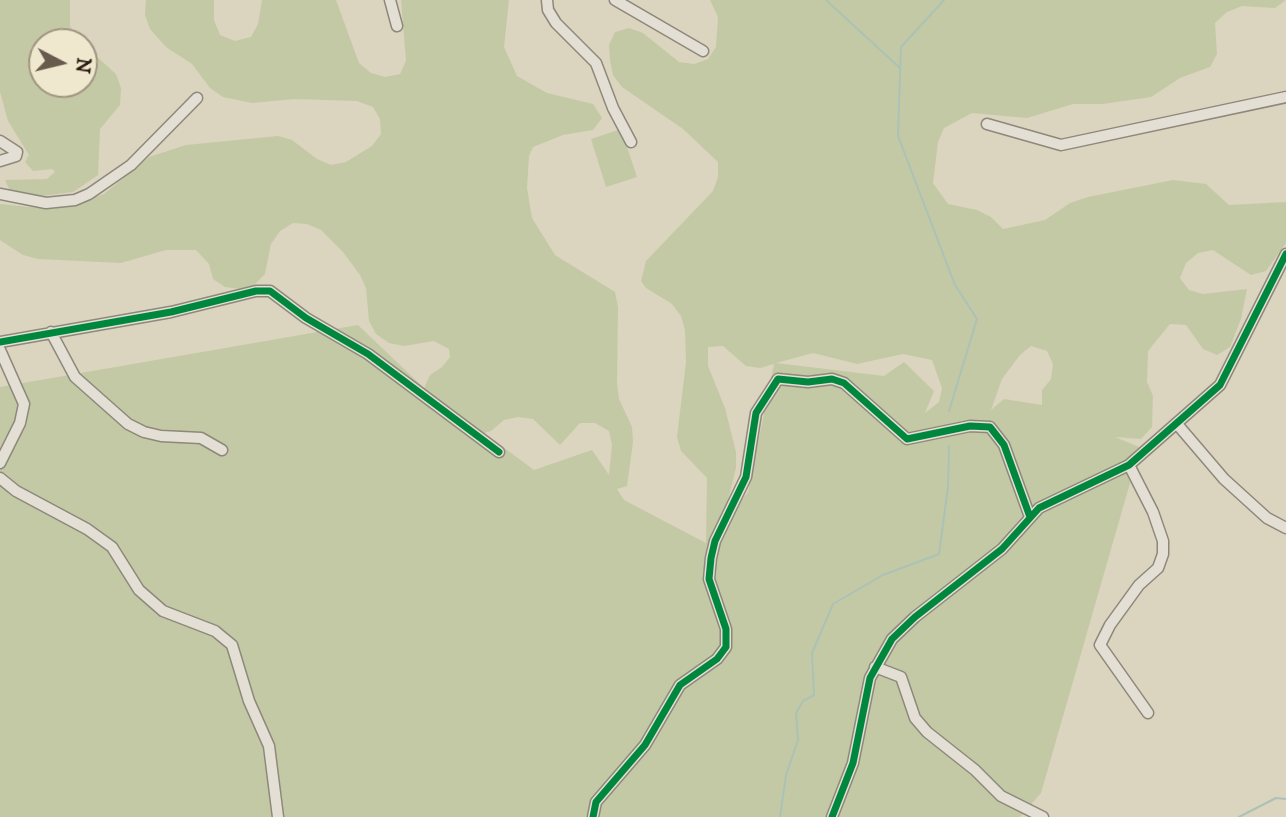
<!DOCTYPE html>
<style>
body{margin:0}
#map{position:relative;width:1286px;height:817px;overflow:hidden;background:#dbd4bf;font-family:"IM FELL DW Pica",serif}
canvas{display:block}
.north{position:absolute;left:28px;top:28px;width:70px;height:70px;box-sizing:border-box;background:#efe7ce;border:2px solid #a09582;border-radius:50%;rotate:97deg;font-size:19px;font-weight:700;line-height:28px;text-align:center;color:#2a1a10}
.north::after{content:'';display:block;margin:auto;width:24px;height:32px;background:#685b4d;clip-path:polygon(50% 0,100% 100%,50% 72%,0 100%)}
</style>
<div id="map">
<canvas width="1286" height="817"></canvas>
<div class="north">N</div>
</div>
<script>
const context = document.querySelector('canvas').getContext('2d');
context.lineJoin = 'round';
function fillPath(path, color) { context.fillStyle = color; context.fill(path, 'evenodd'); }
const toPath = rows => new Path2D(rows.map(r => 'M' + r).join(''));
function trace(path, color, width, dash) { context.strokeStyle = color; context.lineWidth = width; context.lineCap = dash ? 'butt' : 'round'; context.setLineDash(dash || []); context.stroke(path); }
fillPath(toPath([
 [0,0,70,0,70,26,80,42,42,42,42,84,84,84,84,45,116,74,121,88,120,105,100,129,98,175,73,192,43,196,11,193,5,180,47,179,55,172,52,169,33,171,25,162,29,155,8,121,0,92],
 [146,0,214,0,214,20,220,35,235,41,251,37,258,24,262,0,336,0,359,63,371,73,385,77,400,74,406,61,401,0,509,0,504,47,517,76,547,93,593,104,602,118,593,130,563,135,533,147,529,156,527,188,532,218,555,255,615,292,618,307,617,384,619,399,632,427,633,442,627,486,617,489,624,500,706,543,707,478,681,451,677,437,686,362,685,330,681,316,672,304,646,288,641,281,646,261,713,191,718,177,718,162,683,129,622,87,613,75,610,60,609,45,615,32,629,28,643,33,679,62,694,64,708,59,716,47,718,17,710,0,1286,0,1275,8,1242,6,1227,12,1215,23,1217,54,1210,67,1180,78,1151,97,1103,104,1073,104,1027,118,972,113,944,128,938,142,933,183,948,204,977,210,991,217,1003,229,1045,220,1070,203,1088,197,1173,180,1206,184,1229,205,1286,202,1286,243,1266,271,1251,275,1213,250,1198,253,1186,263,1180,278,1189,290,1203,294,1247,289,1241,319,1230,347,1217,355,1203,349,1186,325,1170,324,1148,351,1147,382,1153,396,1152,427,1141,439,1115,437,1139,447,1130,483,1041,793,1020,817,0,817,0,387,358,325,424,388,430,375,442,367,450,357,449,349,434,341,404,346,389,343,376,334,369,321,366,288,360,275,343,252,321,230,307,224,293,223,280,231,271,244,265,274,254,285,240,289,225,287,213,279,209,264,196,250,166,250,121,263,38,259,23,255,0,240,0,204,30,207,76,204,104,194,149,157,186,145,278,136,292,140,317,159,331,165,346,162,372,146,381,134,380,119,373,107,357,101,294,99,252,103,223,97,210,88,192,64,166,47,150,29,145,15],
 [723,346,746,366,760,368,774,364,748,492,713,536,725,512,736,468,736,452,725,408,708,366,708,347],
 [1031,346,1047,351,1053,364,1051,379,1042,390,1042,405,1004,399,991,410,1002,379,1020,355],
 [813,353,857,364,903,354,932,360,942,388,939,402,925,413,934,391,904,362,884,376,776,363],
 [518,417,533,419,560,445,580,423,595,423,609,431,612,445,609,475,592,450,534,470,484,433,491,431,504,420],
 [621,129,637,177,606,187,591,139]
]), '#c4c9a5');
trace(toPath([
 [826,0,900,68],
 [944,0,901,47,898,136,955,285,977,319,949,411],
 [780,817,786,775,798,740,796,713,803,701,814,695,812,653,833,604,883,575,939,554,948,487,949,446],
 [1239,817,1276,798,1286,799]
]), '#abc2b5', 2);
const minor = toPath([
 [390,0,397,26],
 [547,0,548,10,556,23,596,63,613,108,631,142],
 [615,0,703,51],
 [987,124,1061,145,1286,97],
 [0,141,17,152,16,156,0,161],
 [0,194,46,203,75,200,89,194,131,165,197,98],
 [51,332,75,377,128,424,144,432,161,436,201,438,222,450],
 [0,342,171,312,256,291,270,291,306,318,368,354,499,452],
 [0,350,24,404,20,423,0,463],
 [1177,424,1224,479,1267,518,1286,528],
 [1129,465,1153,512,1163,541,1163,554,1158,568,1139,585,1110,625,1100,645,1148,713],
 [0,478,16,491,87,529,112,547,139,590,163,611,215,631,232,645,249,701,269,746,278,817],
 [875,667,901,677,915,718,927,732,975,770,1001,796,1043,817],
 [593,817,596,802,645,745,680,685,717,659,726,647,726,629,709,579,711,558,715,541,746,477,756,413,778,379,808,382,832,379,844,383,907,439,970,426,990,427,1004,445,1030,517],
 [832,817,853,763,870,678,892,639,915,617,1002,549,1039,508,1129,465,1220,385,1286,254]
]);
trace(minor, '#8e887b', 13);
trace(minor, '#e3dfd5', 10);
trace(toPath([
 [0,342,171,312,256,291,270,291,306,318,368,354,499,452],
 [593,817,596,802,645,745,680,685,717,659,726,647,726,629,709,579,711,558,715,541,746,477,756,413,778,379,808,382,832,379,844,383,907,439,970,426,990,427,1004,445,1030,517],
 [832,817,853,763,870,678,892,639,915,617,1002,549,1039,508,1129,465,1220,385,1286,254]
]), '#00873e', 7);
</script>
